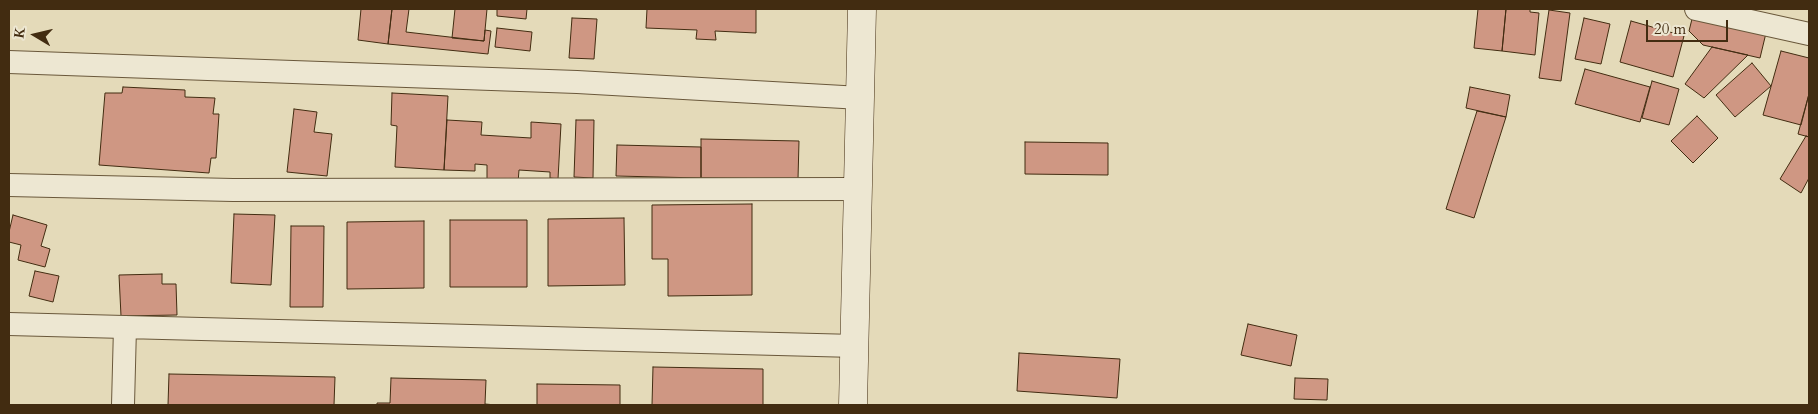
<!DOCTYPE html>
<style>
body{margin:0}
#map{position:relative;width:1818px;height:414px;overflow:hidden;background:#e4dab9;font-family:Cardo,serif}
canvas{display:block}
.frame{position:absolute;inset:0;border:10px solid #422c11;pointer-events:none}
.north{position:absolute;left:10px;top:10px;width:50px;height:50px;-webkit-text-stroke:4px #ede7d2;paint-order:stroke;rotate:279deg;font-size:14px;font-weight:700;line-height:20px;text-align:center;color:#422c11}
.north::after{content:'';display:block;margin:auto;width:18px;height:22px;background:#422c11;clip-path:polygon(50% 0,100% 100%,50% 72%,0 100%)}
.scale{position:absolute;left:1646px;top:20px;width:82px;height:22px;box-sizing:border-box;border:2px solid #422c11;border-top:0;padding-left:6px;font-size:15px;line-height:18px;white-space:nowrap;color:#422c11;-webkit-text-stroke:4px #ede7d2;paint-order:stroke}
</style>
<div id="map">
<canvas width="1818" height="414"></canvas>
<div class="frame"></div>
<div class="north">K</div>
<div class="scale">20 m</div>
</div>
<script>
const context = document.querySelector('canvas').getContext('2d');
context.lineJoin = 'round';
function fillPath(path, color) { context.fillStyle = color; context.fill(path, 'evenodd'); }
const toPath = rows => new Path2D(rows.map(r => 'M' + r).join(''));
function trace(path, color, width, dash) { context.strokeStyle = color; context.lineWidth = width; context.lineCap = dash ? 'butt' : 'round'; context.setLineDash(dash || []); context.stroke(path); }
const building = toPath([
 [361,9,392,9,388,44,358,40,361,9],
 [392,9,409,9,406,32,484,41,485,30,491,31,488,54,388,44,392,9],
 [455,9,487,9,484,41,452,38,455,9],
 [497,9,527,9,526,19,497,16,497,9],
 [647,9,756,9,756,33,715,31,716,40,696,39,697,30,646,28,647,9],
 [1478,9,1506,9,1502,51,1474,48,1478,9],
 [1506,9,1530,9,1530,12,1539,13,1535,55,1502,51,1506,9],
 [1549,10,1570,13,1561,81,1539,78,1549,10],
 [1693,15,1766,33,1760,58,1703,45,1689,31,1693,15],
 [572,18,597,19,594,59,569,58,572,18],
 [1584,18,1610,24,1601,64,1575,59,1584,18],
 [1631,21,1684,36,1673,77,1620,62,1631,21],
 [497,28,532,32,530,51,495,47,497,28],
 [1712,47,1748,55,1704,98,1685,84,1712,47],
 [1781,51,1809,58,1809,94,1801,125,1763,115,1781,51],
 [1752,63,1771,86,1735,117,1716,95,1752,63],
 [1585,69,1650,87,1640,122,1575,104,1585,69],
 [1652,81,1679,89,1669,125,1642,118,1652,81],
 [123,87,185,90,185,97,215,98,213,114,219,114,216,158,211,158,209,173,99,165,105,93,122,93,123,87],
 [1470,87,1510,95,1506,117,1466,108,1470,87],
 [392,93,448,96,444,170,395,167,397,126,391,125,392,93],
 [1809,94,1809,137,1798,134,1809,94],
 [294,109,317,112,314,132,332,134,327,176,287,172,294,109],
 [1477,111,1506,117,1474,218,1446,209,1477,111],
 [1697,116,1718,138,1693,163,1671,141,1697,116],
 [447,120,482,122,481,135,531,138,531,122,561,124,558,179,550,178,550,172,519,170,518,183,487,181,487,165,475,164,475,171,444,170,447,120],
 [576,120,594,120,593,178,574,177,576,120],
 [1806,136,1809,137,1809,178,1801,193,1780,179,1806,136],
 [701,139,799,141,798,179,701,178,701,139],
 [1025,142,1108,143,1108,175,1025,174,1025,142],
 [617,145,701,147,701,178,616,176,617,145],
 [752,204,752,295,668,296,668,259,652,259,652,205,752,204],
 [234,214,275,215,271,285,231,283,234,214],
 [13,215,47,225,41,246,50,249,45,267,18,260,21,245,9,242,9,232,13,215],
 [624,218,625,285,548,286,548,219,624,218],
 [450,220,527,220,527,287,450,287,450,220],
 [424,221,424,288,347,289,347,222,424,221],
 [291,226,324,226,323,307,290,307,291,226],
 [35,271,59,276,53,302,29,296,35,271],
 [162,274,162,284,176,284,177,315,121,316,119,275,162,274],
 [1248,324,1297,335,1291,366,1241,355,1248,324],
 [1019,353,1120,359,1117,398,1017,391,1019,353],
 [653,367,763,369,763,405,652,405,653,367],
 [169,374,335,377,334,405,168,405,169,374],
 [391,378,486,380,485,404,496,405,377,405,377,403,390,403,391,378],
 [1295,378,1328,379,1327,400,1294,399,1295,378],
 [537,384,620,385,620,405,537,405,537,384]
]);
fillPath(building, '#cf9783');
trace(building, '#422c11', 1);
const street = toPath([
 [1696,9,1809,34],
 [9,62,577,82,861,98],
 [9,185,233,190,858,189],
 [9,324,855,346],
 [123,405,125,327]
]);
const secondary = toPath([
 [853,405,862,9]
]);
trace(street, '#6a583b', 24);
trace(secondary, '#422c11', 29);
trace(street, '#ede7d2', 22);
trace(secondary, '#ede7d2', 28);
</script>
